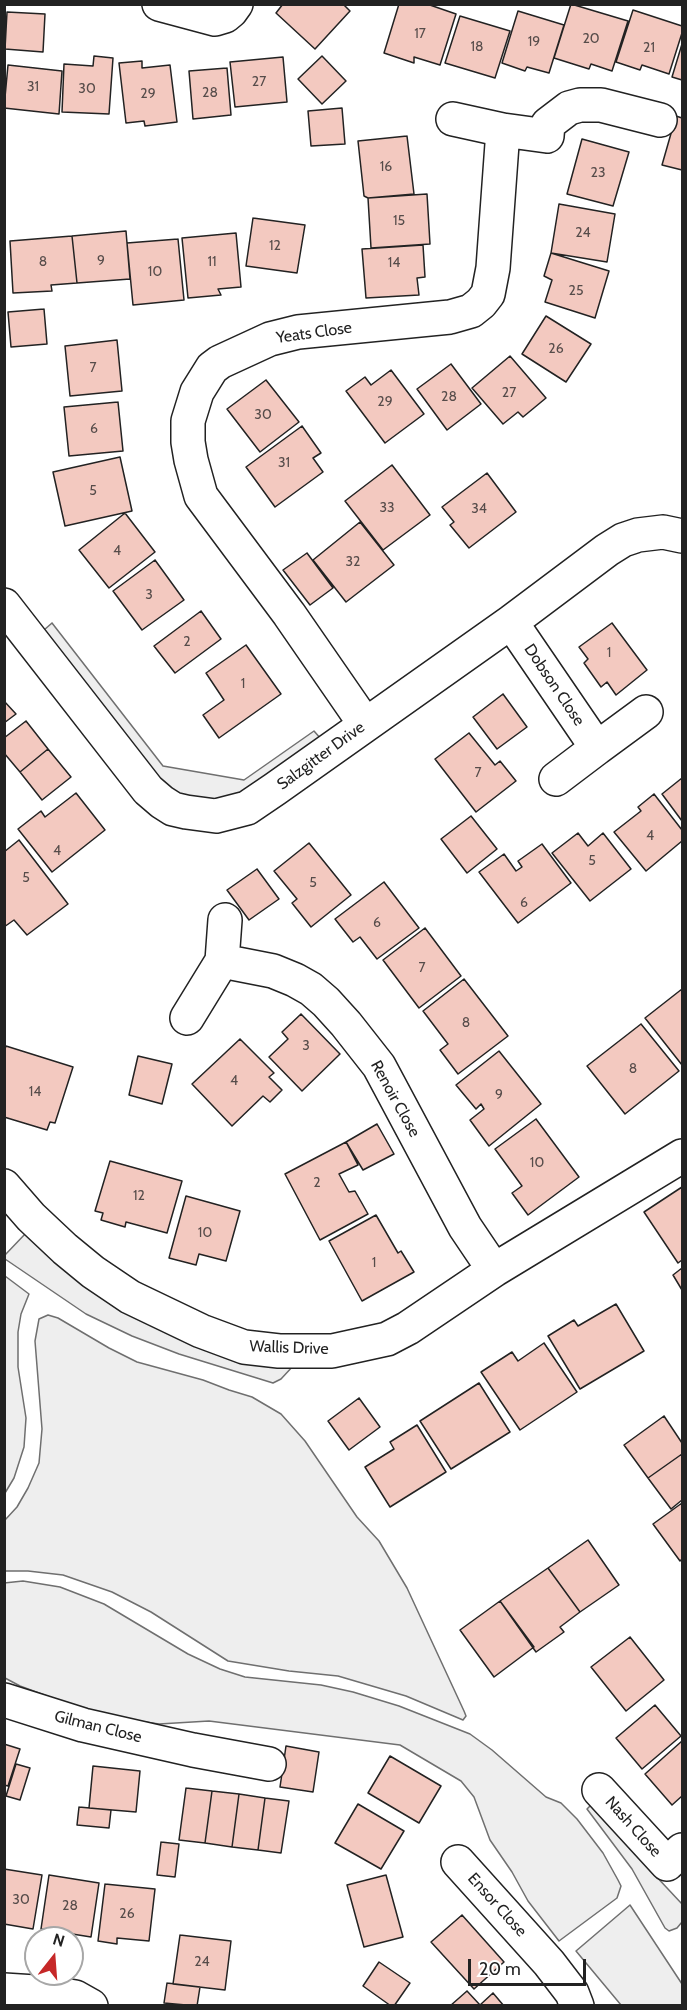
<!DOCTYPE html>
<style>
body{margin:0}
#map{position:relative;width:687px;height:2010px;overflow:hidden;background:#fff;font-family:Cabin,sans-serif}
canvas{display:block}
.frame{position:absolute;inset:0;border:6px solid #222;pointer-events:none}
.north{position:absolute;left:24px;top:1926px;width:60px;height:60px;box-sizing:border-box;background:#fff;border:2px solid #a7a7a7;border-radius:50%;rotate:17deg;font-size:16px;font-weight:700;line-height:24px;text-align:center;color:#222}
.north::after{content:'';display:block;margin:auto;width:21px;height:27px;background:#c62828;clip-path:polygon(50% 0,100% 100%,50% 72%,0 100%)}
.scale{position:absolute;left:468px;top:1959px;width:118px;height:27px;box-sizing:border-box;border:3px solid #222;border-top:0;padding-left:8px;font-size:18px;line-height:21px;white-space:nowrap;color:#222;-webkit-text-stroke:4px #fff;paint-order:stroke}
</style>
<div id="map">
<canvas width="687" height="2010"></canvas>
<div class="frame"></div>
<div class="north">N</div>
<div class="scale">20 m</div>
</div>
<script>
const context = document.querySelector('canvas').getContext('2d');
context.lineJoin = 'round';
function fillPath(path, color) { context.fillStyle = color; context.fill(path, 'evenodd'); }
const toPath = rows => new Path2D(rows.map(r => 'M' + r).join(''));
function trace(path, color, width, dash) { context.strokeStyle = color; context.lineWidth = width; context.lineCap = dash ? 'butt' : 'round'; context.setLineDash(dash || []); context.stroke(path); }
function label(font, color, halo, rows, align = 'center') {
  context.font = font + ' Cabin,sans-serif'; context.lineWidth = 4.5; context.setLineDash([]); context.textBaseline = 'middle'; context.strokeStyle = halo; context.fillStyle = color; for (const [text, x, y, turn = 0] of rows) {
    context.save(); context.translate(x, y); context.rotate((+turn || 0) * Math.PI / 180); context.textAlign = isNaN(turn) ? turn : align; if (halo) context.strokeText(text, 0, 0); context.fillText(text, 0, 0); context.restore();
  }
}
const green = toPath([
 [52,623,163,766,244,780,314,731,321,739,253,788,229,800,201,800,174,792,160,781,44,630,52,623],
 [26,1233,294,1365,281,1379,273,1383,179,1354,132,1336,86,1314,5,1259,5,1255,26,1233],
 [5,1276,29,1294,21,1314,18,1332,18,1367,26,1418,24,1447,14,1478,5,1493,5,1276],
 [48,1315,58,1318,109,1348,137,1362,203,1380,229,1390,252,1397,281,1414,305,1441,357,1517,379,1541,407,1588,464,1711,466,1716,463,1720,406,1696,338,1676,289,1671,228,1661,151,1612,112,1592,63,1575,28,1571,5,1571,5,1520,17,1507,28,1488,39,1463,42,1429,35,1341,39,1319,48,1315],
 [23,1581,60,1587,104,1604,188,1654,220,1669,245,1677,321,1685,353,1692,399,1706,470,1734,492,1750,546,1797,561,1803,577,1819,603,1853,618,1880,621,1886,617,1898,559,1941,528,1901,512,1872,490,1840,474,1797,461,1781,400,1745,209,1721,159,1724,111,1717,74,1706,20,1686,5,1678,4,1583,23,1581],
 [592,1804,624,1842,682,1904,682,1922,677,1928,669,1931,665,1928,632,1869,587,1809,592,1804],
 [630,1905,682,1984,682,2005,621,2005,576,1951,630,1905]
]);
fillPath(green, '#eee');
trace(green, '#6f6f6f', 1.5);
const building = toPath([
 [283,4,343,4,350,11,315,49,276,13,283,4],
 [399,4,427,4,456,14,440,65,414,57,414,63,384,53,399,4],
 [571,4,628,21,612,71,591,64,589,69,554,58,571,4],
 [633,10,682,26,682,33,669,74,642,65,640,70,616,62,633,10],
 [518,11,564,25,549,73,527,67,525,71,502,63,518,11],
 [7,12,45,14,43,52,5,49,7,12],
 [460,16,510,31,495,78,445,63,460,16],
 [682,44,682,80,672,77,682,44],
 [94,56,113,58,109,114,62,112,64,64,93,66,94,56],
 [322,56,346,81,322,104,298,79,322,56],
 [283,57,287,102,235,107,230,62,283,57],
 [142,61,142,68,170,65,177,122,145,126,144,121,126,123,119,63,142,61],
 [8,65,62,71,59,114,4,108,8,65],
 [227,68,231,115,193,119,189,71,227,68],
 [342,108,345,144,311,146,308,111,342,108],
 [676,116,682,118,682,170,662,165,676,116],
 [407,136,414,194,368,198,364,196,358,141,407,136],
 [582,139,629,152,613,206,567,194,582,139],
 [427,194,430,244,371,248,368,198,427,194],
 [559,204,615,214,607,262,551,253,559,204],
 [253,218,305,225,297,273,246,266,253,218],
 [126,231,130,279,77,283,72,236,126,231],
 [236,233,241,287,218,289,221,295,188,298,182,238,236,233],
 [72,236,77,283,51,285,52,291,13,293,10,241,72,236],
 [178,239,184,300,133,305,127,243,178,239],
 [423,245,425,277,417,278,419,295,366,298,362,249,423,245],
 [551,253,609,271,595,318,545,302,552,280,544,276,551,253],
 [44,309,47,344,11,347,8,312,44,309],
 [546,316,591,344,566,382,522,354,546,316],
 [117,340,122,391,70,396,65,346,117,340],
 [510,356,546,398,523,417,518,412,503,424,472,388,510,356],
 [451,364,481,404,447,430,417,389,451,364],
 [391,370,424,414,385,443,346,391,365,377,371,385,391,370],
 [266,380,299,422,260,452,227,409,266,380],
 [118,402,123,451,69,456,64,407,118,402],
 [302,426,321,453,313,458,323,472,275,507,246,467,302,426],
 [120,457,132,511,65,526,53,472,120,457],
 [392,465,430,515,383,550,345,501,392,465],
 [487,473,516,512,469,548,450,525,454,522,442,507,487,473],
 [125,513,155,552,109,588,79,550,125,513],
 [360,522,394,565,346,602,313,560,360,522],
 [307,553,333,588,310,605,283,570,307,553],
 [155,560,184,600,142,630,113,591,155,560],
 [201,611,221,639,175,673,154,646,201,611],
 [612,623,647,670,616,695,607,682,601,687,584,663,588,659,579,647,612,623],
 [246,645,281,694,219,738,203,715,224,700,206,673,246,645],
 [503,694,527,727,497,749,473,717,503,694],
 [4,701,16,714,4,723,4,701],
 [26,721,48,749,20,772,4,753,4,738,26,721],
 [469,733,495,765,500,761,516,781,476,812,435,759,469,733],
 [48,749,71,777,42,800,20,772,48,749],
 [682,778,682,821,662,794,682,778],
 [76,793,105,830,52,872,18,829,41,811,45,817,76,793],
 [654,794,682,830,682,841,646,871,614,832,641,811,638,807,654,794],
 [471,816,497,849,467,873,441,839,471,816],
 [578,833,588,846,603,833,631,869,590,901,552,853,578,833],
 [19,840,68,904,27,935,14,920,4,927,4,852,19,840],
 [309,843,351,895,311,927,292,903,297,899,274,871,309,843],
 [542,844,571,883,518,923,479,872,504,854,516,871,522,867,518,861,542,844],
 [257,869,279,899,249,920,227,890,257,869],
 [384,882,419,928,377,959,360,937,353,942,335,919,384,882],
 [425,928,461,976,419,1008,383,960,425,928],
 [464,979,508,1036,458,1074,440,1050,448,1044,423,1011,464,979],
 [682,989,682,1065,645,1018,682,989],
 [301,1014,340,1054,302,1091,269,1057,288,1039,282,1032,301,1014],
 [641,1024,679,1071,625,1114,587,1066,641,1024],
 [240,1039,274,1073,269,1077,282,1090,270,1102,263,1096,232,1126,192,1084,240,1039],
 [6,1046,73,1067,55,1123,50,1122,47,1130,4,1117,4,1052,6,1046],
 [499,1051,541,1104,489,1146,470,1120,484,1109,481,1104,476,1109,456,1085,499,1051],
 [138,1056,172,1064,162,1104,129,1095,138,1056],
 [536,1119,579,1177,528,1215,512,1193,522,1186,495,1149,536,1119],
 [377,1124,394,1154,363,1170,346,1142,377,1124],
 [346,1142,358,1165,339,1174,349,1192,355,1191,368,1214,320,1240,285,1174,346,1142],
 [110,1161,182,1181,167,1233,126,1222,125,1227,101,1220,103,1213,95,1211,110,1161],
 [682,1187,682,1260,678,1263,644,1212,682,1187],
 [186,1196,240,1211,226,1261,199,1254,196,1265,169,1258,186,1196],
 [376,1215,398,1253,401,1251,414,1272,362,1301,329,1241,376,1215],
 [682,1268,682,1290,673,1275,682,1268],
 [616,1304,644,1351,580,1389,548,1336,574,1320,578,1326,616,1304],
 [544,1343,577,1392,520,1430,481,1372,512,1352,518,1361,544,1343],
 [479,1383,510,1432,451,1469,420,1421,479,1383],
 [359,1398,380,1427,349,1450,328,1421,359,1398],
 [664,1416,682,1443,682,1454,648,1478,624,1445,664,1416],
 [417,1425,446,1472,390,1507,365,1467,394,1449,390,1442,417,1425],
 [682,1454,682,1500,671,1509,648,1478,682,1454],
 [682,1503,682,1559,680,1561,653,1524,682,1503],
 [588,1540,619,1585,580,1612,548,1568,588,1540],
 [548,1568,580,1612,560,1627,564,1632,536,1652,500,1601,548,1568],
 [500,1601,534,1647,494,1677,460,1630,500,1601],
 [630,1637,664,1680,626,1711,591,1667,630,1637],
 [655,1705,681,1736,642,1769,616,1738,655,1705],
 [682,1741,682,1796,672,1805,645,1774,682,1741],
 [4,1744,20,1749,8,1786,4,1785,4,1744],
 [286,1746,319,1752,313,1792,280,1787,286,1746],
 [390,1756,441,1786,419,1823,368,1793,390,1756],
 [16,1764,30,1768,20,1800,6,1796,16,1764],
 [93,1766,140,1771,136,1812,89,1808,93,1766],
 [186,1788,212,1791,205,1843,179,1840,186,1788],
 [212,1791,239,1794,232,1847,205,1843,212,1791],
 [239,1794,265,1798,258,1850,232,1847,239,1794],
 [265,1798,289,1801,281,1853,258,1850,265,1798],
 [358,1804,404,1831,381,1869,335,1843,358,1804],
 [79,1807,111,1810,109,1828,77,1825,79,1807],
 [161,1842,179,1844,175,1877,157,1875,161,1842],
 [4,1869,42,1875,33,1929,4,1924,4,1869],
 [49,1875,99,1883,91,1937,41,1929,49,1875],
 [386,1875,403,1937,364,1947,347,1885,386,1875],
 [105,1884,155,1889,149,1941,117,1938,117,1944,98,1941,105,1884],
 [462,1915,504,1962,474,1989,431,1942,462,1915],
 [180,1935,231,1941,225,1990,173,1984,180,1935],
 [379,1962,410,1983,394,2006,391,2006,363,1986,379,1962],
 [167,1983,200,1987,197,2006,164,2003,167,1983],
 [467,1991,480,2005,450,2006,467,1991],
 [493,1993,504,2006,479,2006,480,2005,493,1993]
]);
fillPath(building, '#f3c9c0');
trace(building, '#222', 1.5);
const minor = toPath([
 [159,4,215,19,225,16,231,11,236,4],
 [453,119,503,130],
 [4,605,148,790,162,802,173,809,186,812,216,816,247,808,275,789,511,622,607,550,623,540,638,535,663,532,682,536],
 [511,622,597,748,556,779],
 [365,724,289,614,201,496,191,460,188,442,188,421,197,392,212,368,220,362,270,339,298,332,450,317,471,311,481,303,488,294,493,268,503,130,547,136,548,124,569,108,580,105,601,105,660,120],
 [597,748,646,712],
 [222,961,273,971,295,980,311,989,326,1002,346,1024,379,1066,465,1227,494,1270],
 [187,1018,222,961,225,920],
 [4,1186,31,1217,65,1249,93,1272,130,1297,201,1331,244,1347,279,1351,332,1351,387,1339,408,1328,494,1270,682,1156],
 [4,1700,83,1725,193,1750,269,1764],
 [599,1790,667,1864,682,1850],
 [458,1862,549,1963,572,1993,577,2006],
 [4,1990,51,1993,75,1997,91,2006]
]);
trace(minor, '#222', 36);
trace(minor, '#fff', 33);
label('14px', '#564c4a', null, [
 ["17",420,34],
 ["20",591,39],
 ["19",534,42],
 ["18",477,47],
 ["21",649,48],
 ["27",259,82],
 ["31",33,87],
 ["30",87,89],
 ["28",210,93],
 ["29",148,94],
 ["16",386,167],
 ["23",598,173],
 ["15",399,221],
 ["24",583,233],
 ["12",275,246],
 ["9",101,261],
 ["8",43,262],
 ["11",212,262],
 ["14",394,263],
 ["10",155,272],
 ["25",576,291],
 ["26",556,349],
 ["7",93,368],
 ["27",509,393],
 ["28",449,397],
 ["29",385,402],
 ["30",263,415],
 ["6",94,429],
 ["31",284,463],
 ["5",93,491],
 ["33",387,508],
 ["34",479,509],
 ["4",117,551],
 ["32",353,562],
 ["3",149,595],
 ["2",187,642],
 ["1",609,653],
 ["1",243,684],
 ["7",478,773],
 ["4",650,836],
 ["4",57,851],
 ["5",592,861],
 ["5",26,878],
 ["5",313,883],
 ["6",524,903],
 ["6",377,923],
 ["7",422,968],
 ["8",466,1023],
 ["3",306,1046],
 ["8",633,1069],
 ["4",234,1081],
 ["14",35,1092],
 ["9",499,1095],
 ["10",537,1163],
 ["2",317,1183],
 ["12",139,1196],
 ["10",205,1233],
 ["1",374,1263],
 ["30",21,1900],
 ["28",70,1906],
 ["26",127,1914],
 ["24",202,1962]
]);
label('16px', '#222', '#fff', [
 ["Yeats Close",314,333,-8],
 ["Dobson Close",554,685,56],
 ["Salzgitter Drive",321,756,-36],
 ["Renoir Close",395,1099,61],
 ["Wallis Drive",289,1348,2],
 ["Gilman Close",98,1727,14],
 ["Nash Close",633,1827,48],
 ["Ensor Close",497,1905,48]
]);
</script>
